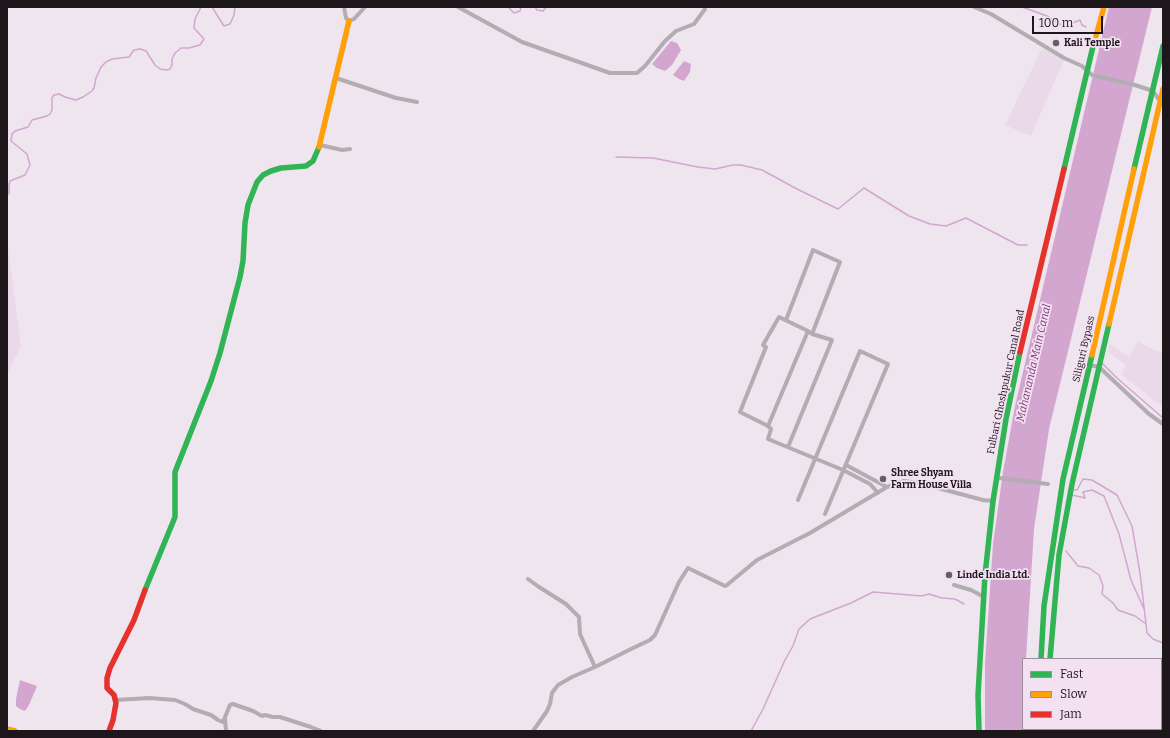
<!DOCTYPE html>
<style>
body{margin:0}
#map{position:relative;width:1170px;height:738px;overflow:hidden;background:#efe5ee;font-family:Bitter,serif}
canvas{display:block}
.frame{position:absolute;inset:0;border:8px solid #1d171c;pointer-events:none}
.legend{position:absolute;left:1022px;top:658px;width:140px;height:72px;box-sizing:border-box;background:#f3e1f2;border:1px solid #9d909c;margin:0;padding:5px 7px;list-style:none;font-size:12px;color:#1d171c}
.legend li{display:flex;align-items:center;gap:8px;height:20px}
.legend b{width:20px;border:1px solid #9d909c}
.scale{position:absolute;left:1032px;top:16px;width:71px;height:18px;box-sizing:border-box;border:2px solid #1d171c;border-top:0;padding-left:5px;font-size:12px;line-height:14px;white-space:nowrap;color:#1d171c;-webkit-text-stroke:3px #f3e1f2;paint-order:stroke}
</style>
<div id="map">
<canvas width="1170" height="738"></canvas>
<div class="frame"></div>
<ul class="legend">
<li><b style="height:5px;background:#30b455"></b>Fast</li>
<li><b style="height:5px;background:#ff9f0a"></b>Slow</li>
<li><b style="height:5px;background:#e5322d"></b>Jam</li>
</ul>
<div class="scale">100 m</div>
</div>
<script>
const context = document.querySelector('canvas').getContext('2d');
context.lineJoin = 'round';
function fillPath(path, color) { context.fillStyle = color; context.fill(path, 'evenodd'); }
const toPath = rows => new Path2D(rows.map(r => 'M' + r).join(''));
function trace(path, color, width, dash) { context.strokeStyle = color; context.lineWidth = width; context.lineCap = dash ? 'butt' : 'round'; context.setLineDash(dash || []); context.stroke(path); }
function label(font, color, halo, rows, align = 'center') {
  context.font = font + ' Bitter,serif'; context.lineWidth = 3.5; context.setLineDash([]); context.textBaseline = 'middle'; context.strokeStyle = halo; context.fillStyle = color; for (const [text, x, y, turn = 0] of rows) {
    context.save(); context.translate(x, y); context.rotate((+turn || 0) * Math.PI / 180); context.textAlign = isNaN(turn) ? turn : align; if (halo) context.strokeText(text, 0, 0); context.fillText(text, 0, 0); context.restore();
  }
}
fillPath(toPath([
 [1042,48,1064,60,1031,136,1005,125],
 [7,240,21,346,7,374],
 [1138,341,1153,350,1163,352,1163,407,1121,374,1126,365,1108,352,1109,344,1129,357]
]), '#ead9e9');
fillPath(toPath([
 [1109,7,1152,7,1049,429,1034,529,1026,659,1023,659,1023,729,1025,729,1025,731,985,731,985,664,993,544,1003,472,1015,406],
 [671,41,677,43,681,50,672,65,665,71,657,68,652,64],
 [684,61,691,64,690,72,684,81,679,79,673,75],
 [20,680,37,686,29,705,25,711,20,709,16,706,16,699]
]), '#d2a6cf');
trace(toPath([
 [212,7,224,26,230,24,234,15,235,7],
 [508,7,514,13,520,11,521,7],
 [535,7,537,10,543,11,546,7],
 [1022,7,1047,16,1063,26,1070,26,1075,22,1080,20,1082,25,1086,27],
 [616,157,653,158,698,167,715,169,733,165,741,165,762,170,797,189,838,209,864,188,909,216,930,224,946,226,966,218,1018,245,1027,245],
 [9,194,9,185,10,181,25,175,30,165,27,154,11,141,12,134,15,131,28,127,32,120,47,116,50,114,52,110,52,98,54,95,59,94,65,97,76,100,83,97,92,91,94,88,96,78,101,67,106,62,112,59,129,57,134,50,140,49,146,51,155,65,160,69,167,70,170,69,172,65,172,59,175,53,181,48,189,48,200,45,204,39,194,28,195,19,201,7],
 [1102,363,1117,378,1163,418],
 [1072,490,1077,490,1083,479,1092,480,1117,495,1132,526,1140,573,1146,624],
 [1072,495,1085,498,1083,492,1092,490,1104,496,1119,534,1131,580,1144,609],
 [1066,551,1078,566,1089,568,1099,575,1103,586,1102,594,1113,603,1118,610,1135,616,1146,624,1147,633,1153,639,1163,643],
 [751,731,763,709,785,660,793,646,799,629,810,619,851,603,873,592,922,596,929,594,942,598,955,599,964,604]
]), '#d2a6cf', 1.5);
trace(toPath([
 [344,7,346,18,349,21,354,19,365,7],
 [458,7,522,42,610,73,637,73,645,66,665,41,676,31,694,24,705,9],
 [974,7,991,14,1064,58,1082,66,1092,75,1135,85,1153,91,1160,101],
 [336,78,396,98,417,102],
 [320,145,342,150,350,149],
 [786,320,813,250,840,262,812,334],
 [808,331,768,426,771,429,768,439,843,470,870,484,878,493],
 [1089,365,1099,367,1149,414,1163,424],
 [768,426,740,412,766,347,763,345,779,317,808,331,812,334,832,340,788,447],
 [846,465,887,487],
 [996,481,999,478,1048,484],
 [798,500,860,351,888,364,825,514],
 [528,579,539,587,566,604,579,617,580,634,595,667],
 [954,585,971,590,984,597],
 [116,700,149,698,175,700,185,704,193,709,211,715,218,720,223,722,230,705,233,704,253,711,262,716,265,715,273,717,280,717,311,727,321,731],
 [225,719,226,731],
 [533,731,547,711,550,704,552,693,558,685,572,677,595,667,631,649,650,640,655,635,679,582,688,568,725,586,727,585,757,560,810,533,887,487,904,481,919,483,983,500,993,501]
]), '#b1adb1', 4);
trace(toPath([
 [1064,169,1094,42],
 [1134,169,1163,46],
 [145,590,175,517,175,472,211,381,220,353,240,277,243,261,245,223,248,205,257,182,263,175,271,171,281,168,306,166,313,161,319,147],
 [1041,659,1044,606,1063,479,1092,355],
 [1050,659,1059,555,1072,484,1109,324],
 [1041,729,1041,731],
 [979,731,978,695,985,575,993,501,1006,419,1020,352]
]), '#30b455', 5.5);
trace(toPath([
 [1096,36,1104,7],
 [319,147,349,21],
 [1109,324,1163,89],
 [1092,355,1134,169],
 [7,729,15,731]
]), '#ff9f0a', 5.5);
trace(toPath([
 [1020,352,1064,169],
 [1047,729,1047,731],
 [109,731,113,720,116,703,114,695,107,688,107,678,110,668,134,620,145,590]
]), '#e5322d', 5.5);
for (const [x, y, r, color] of [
 [1056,43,4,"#665f66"],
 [883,479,4,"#665f66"],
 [949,575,4,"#665f66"]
]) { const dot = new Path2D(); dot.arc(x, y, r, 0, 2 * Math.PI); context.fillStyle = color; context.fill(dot); trace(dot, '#f3e1f2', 1.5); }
label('bold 10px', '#1d171c', '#f3e1f2', [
 ["Kali Temple",1064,43],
 ["Shree Shyam",891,473],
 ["Farm House Villa",891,485],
 ["Linde India Ltd.",957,575]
], 'left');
label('10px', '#1d171c', '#f3e1f2', [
 ["Siliguri Bypass",1084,349,-77],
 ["Fulbari Ghoshpukur Canal Road",1006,382,-78]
]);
label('italic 11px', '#7d387c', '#f3e1f2', [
 ["Mahananda Main Canal",1034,363,-77]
]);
</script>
